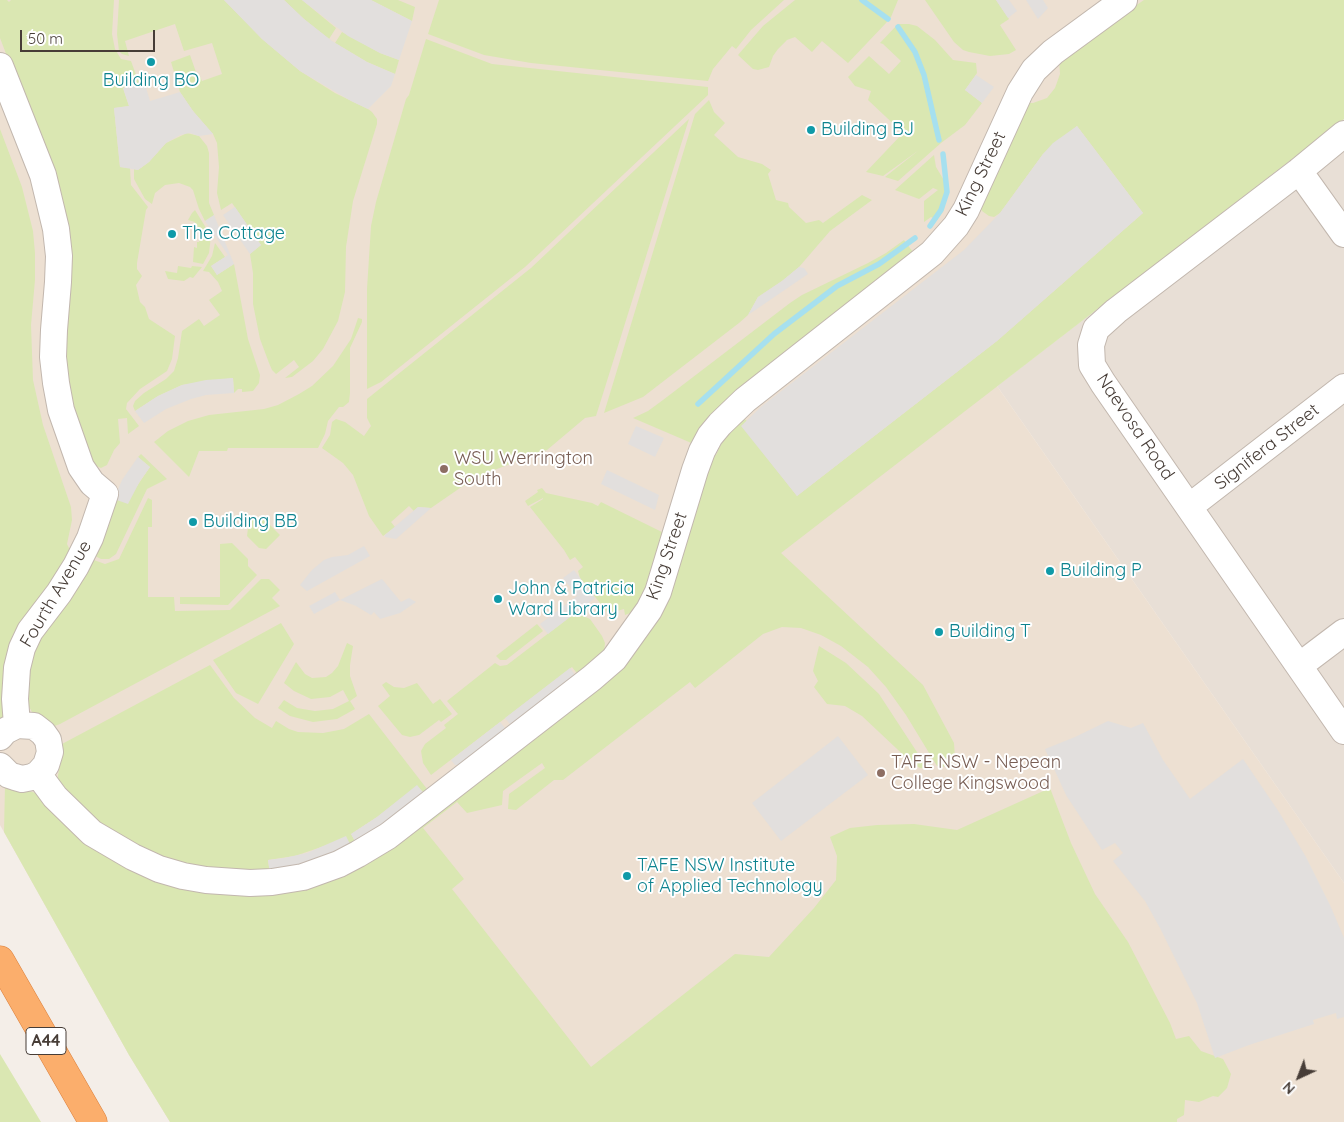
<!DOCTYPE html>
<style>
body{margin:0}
#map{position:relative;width:1344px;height:1122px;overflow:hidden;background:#f4eee8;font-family:Quicksand,sans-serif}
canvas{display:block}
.north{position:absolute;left:1274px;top:1052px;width:50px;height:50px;-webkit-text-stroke:4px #fff;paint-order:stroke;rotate:223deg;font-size:14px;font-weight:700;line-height:20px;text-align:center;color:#473d37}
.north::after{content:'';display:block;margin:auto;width:18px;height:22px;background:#473d37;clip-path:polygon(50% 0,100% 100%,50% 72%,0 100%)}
.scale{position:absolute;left:20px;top:30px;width:135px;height:22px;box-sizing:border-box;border:2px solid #473d37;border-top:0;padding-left:6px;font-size:15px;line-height:18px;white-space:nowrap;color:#473d37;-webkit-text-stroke:4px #fff;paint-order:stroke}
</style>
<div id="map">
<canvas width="1344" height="1122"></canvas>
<div class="north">N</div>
<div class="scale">50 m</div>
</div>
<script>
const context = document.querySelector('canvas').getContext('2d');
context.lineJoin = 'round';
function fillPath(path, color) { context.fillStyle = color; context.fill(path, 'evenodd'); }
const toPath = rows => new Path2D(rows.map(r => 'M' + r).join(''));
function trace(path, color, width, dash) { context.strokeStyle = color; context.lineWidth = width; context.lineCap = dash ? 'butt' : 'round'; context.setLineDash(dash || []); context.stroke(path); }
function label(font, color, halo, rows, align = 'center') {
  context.font = font + ' Quicksand,sans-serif'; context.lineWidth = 4; context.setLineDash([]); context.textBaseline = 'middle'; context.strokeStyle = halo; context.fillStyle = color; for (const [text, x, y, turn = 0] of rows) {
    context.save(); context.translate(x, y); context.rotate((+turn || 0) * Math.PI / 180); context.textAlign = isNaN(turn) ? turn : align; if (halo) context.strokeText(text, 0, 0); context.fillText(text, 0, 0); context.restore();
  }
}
fillPath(toPath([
 [1344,119,1344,883,997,386]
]), '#e8dfd6');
fillPath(toPath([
 [0,0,1344,0,997,386,1344,883,1344,1122,170,1122,129,1055,0,825]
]), '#ede0d2');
fillPath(toPath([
 [0,0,7,0,9,2,11,0,114,0,112,34,115,49,121,59,131,61,139,83,123,88,129,106,114,108,120,167,130,168,131,185,148,207,146,210,137,263,137,269,142,276,136,285,137,289,140,302,145,307,149,319,175,336,172,359,167,371,140,389,127,403,126,409,139,426,128,434,127,418,118,419,120,443,114,450,107,465,101,468,92,464,66,384,54,179,0,38],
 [119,0,224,0,262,39,300,71,335,93,368,109,372,112,377,119,377,124,353,201,346,247,345,292,338,321,323,349,313,361,292,377,285,378,299,367,294,360,276,374,272,370,269,363,260,339,253,304,253,273,250,254,261,245,232,203,221,210,217,193,219,167,217,143,213,134,193,111,180,92,171,62,190,55,197,75,199,74,202,81,222,74,212,43,184,51,175,24,125,41,129,56,122,54,119,51,117,34],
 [284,0,302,0,336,28,329,39,304,19],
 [371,0,398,0,415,7,412,21],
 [439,0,784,0,751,30,736,49,732,46,713,69,708,81,531,63,484,55,428,34],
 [795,0,898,0,891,17,886,23,848,63,822,41,812,52,795,37,787,40,778,49,773,56,769,67,758,70,753,69,738,55,763,26],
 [925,0,996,0,1009,19,1000,25,1016,50,1009,54,990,56,969,52,963,50,954,42],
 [1144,0,1344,0,1344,119,781,553,923,685,954,743,955,758,951,763,943,767,937,766,906,715,886,687,868,667,841,646,821,635,801,628,782,627,763,634,695,688,690,682,563,780,554,780,516,810,508,809,509,794,545,768,542,763,503,791,502,805,467,813,457,802,423,828,464,879,452,889,591,1067,735,954,769,957,814,908,836,880,837,856,830,837,850,828,877,825,914,824,957,830,1050,788,1071,843,1095,894,1128,942,1170,1023,1176,1039,1189,1036,1201,1051,1223,1059,1231,1074,1227,1088,1218,1097,1213,1096,1199,1102,1185,1100,1184,1115,1177,1119,1177,1122,170,1122,129,1055,4,832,5,785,36,793,119,859,302,884,607,676,711,454,716,455,725,436,741,416,747,421,742,426,797,496,997,341,1143,213,1077,126,1043,154,1000,213,994,217,989,216,982,211,980,207,1023,103,1033,103,1047,98,1055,88,1060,74,1059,58],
 [898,24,909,24,917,26,935,40,953,60,976,63,977,73,965,90,982,103,965,125,941,143,898,181,885,177,919,150,883,176,866,172,903,133,868,100,871,91,855,86,848,77,869,56,889,74,901,61,883,44,880,43],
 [342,32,380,53,399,60,395,74,367,62,335,43],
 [426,39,492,64,708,87,708,95,525,267,381,382,367,389,367,289,371,226,376,202,406,99,409,95],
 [709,100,714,112,725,123,714,135,738,157,762,164,771,170,768,174,776,200,788,203,789,207,806,223,819,220,823,223,862,195,872,200,830,231,799,267,782,281,758,297,748,315,739,323,643,397,604,413,695,114],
 [689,119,596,416,585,418,547,450,489,472,460,488,431,508,418,507,414,511,409,506,391,522,395,527,383,536,369,516,353,475,343,463,322,448,330,435,332,422,336,419,345,422,364,436,371,426,367,418,367,399,531,268],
 [0,129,22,187,33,231,35,253,35,280,31,325,33,380,43,425,71,507,72,520,67,544,69,548,74,551,0,725],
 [187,133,199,136,207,146,209,153,209,203,214,215,205,221,199,209,193,190,190,187,179,183,165,185,155,193,152,204,145,199,134,179,134,169,138,170,149,162,166,143],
 [934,155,936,167,945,182,947,192,945,201,944,210,937,220,931,217,924,222,924,201,938,190,933,188,919,199,895,190],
 [195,210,211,236,209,253,203,264,193,262,194,247,197,248,197,242,199,242,201,232,194,230,195,222,188,220,192,213],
 [904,240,916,256,696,445,633,418,648,411,663,400,790,303,802,295,868,263,886,253],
 [215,243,225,257,211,266,217,275,234,264,248,339,260,375,259,383,253,391,242,392,242,389,238,389,234,393,233,378,182,385,158,396,135,411,133,406,135,401,144,393,166,379,174,371,178,358,182,331,199,319,204,326,220,315,209,300,222,291,218,282,209,272,203,271,212,256],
 [178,266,191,268,192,266,202,267,193,278,190,277,184,281,168,279,165,271,177,273],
 [358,318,362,319,362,322,350,348,350,393,349,402,343,407,339,407,328,421,325,434,318,448,228,448,227,451,199,451,189,477,154,442,168,431,188,421,209,415,264,409,278,405,299,394,312,386,333,366,351,339],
 [141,454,167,479,147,489,116,554,109,559,101,559,93,555,114,499,135,489,150,467,138,457],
 [542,488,546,493,592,503,598,506,601,502,662,532,664,536,651,583,633,612,625,615,624,609,617,611,617,616,608,613,580,578,578,571,583,567,575,557,570,560,564,550,530,507,543,499,543,498,528,506,525,501,538,492,537,490],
 [148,498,152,500,152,527,148,527,148,597,174,597,175,611,230,610,261,579,269,579,280,590,272,598,280,606,60,724,52,727,35,717,28,705,26,698,33,649,91,559,105,564,119,559],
 [270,519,270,525,280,535,266,549,259,548,247,536,249,520],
 [232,543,248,559,248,566,257,575,228,605,180,604,180,597,220,597,220,544],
 [581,615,590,619,602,636,605,643,604,652,579,676,572,667,431,775,423,763,421,751,425,744,446,728,444,725,458,714,447,701,495,663,500,666,507,665,571,616],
 [281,623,294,644,258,704,236,693,213,660],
 [537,624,543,631,506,660,500,660,496,656],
 [347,643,353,646,350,665,350,676,357,696,350,701,355,709,337,719,313,722,290,716,278,708,284,700,297,708,315,711,333,709,349,701,343,690,330,697,311,699,294,691,284,683,296,662,305,674,312,678,326,677,332,673,338,666],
 [819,646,846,663,879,694,928,769,920,768,913,764,862,716,845,706,827,704,814,687,818,681,813,671],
 [210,665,234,698,255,718,272,728,276,721,289,729,298,732,323,733,344,729,369,714,427,789,423,792,417,786,377,817,351,834,356,843,351,846,333,843,295,856,268,860,270,874,189,869,116,839,58,782,58,775,63,752,62,744],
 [386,682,394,687,404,688,417,683,433,704,440,699,452,714,441,722,439,720,419,735,410,737,402,735,378,706,390,696,382,685],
 [0,1054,41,1122,0,1122]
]), '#dae7b2');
fillPath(toPath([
 [224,0,284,0,304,19,332,41,367,62,395,74,391,86,368,109,351,101,300,71,262,39],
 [302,0,371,0,412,21,399,60,380,53,348,36],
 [996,0,1009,0,1017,11,1008,18],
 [1026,0,1043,0,1048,8,1038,19],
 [976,75,994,87,982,103,965,90],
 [144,81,150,101,180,92,193,111,213,134,199,136,190,133,180,135,166,143,149,162,138,170,120,167,114,108,129,106,123,88],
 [1077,126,1143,213,997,341,797,496,741,426,762,406,964,250,1000,213,1043,154,1053,143],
 [235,207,261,245,250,254,223,215],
 [214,215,234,264,217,275,211,266,228,255,205,221],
 [799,267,804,268,808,274,748,315,758,297,782,281],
 [233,378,234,393,206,395,191,399,166,409,144,423,135,411,158,396,182,385,206,380],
 [636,426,664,438,655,457,628,444],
 [138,457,150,467,140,481,128,504,114,499,122,480],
 [607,470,659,495,655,510,601,484],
 [418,507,431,508,396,539,385,537,385,535],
 [364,546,370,556,307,591,300,585,312,570,324,560,332,557,348,555],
 [574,570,595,598,548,634,540,624,577,596,563,578],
 [382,579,401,602,409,598,416,602,400,613,380,619,374,612,371,615,356,606,340,600,314,614,309,606,335,592,340,600],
 [570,668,578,679,514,729,505,718],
 [1108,721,1131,728,1143,723,1163,760,1190,799,1243,759,1279,812,1306,857,1330,905,1344,938,1344,1017,1337,1019,1336,1013,1313,1020,1314,1024,1249,1045,1215,1058,1197,1003,1160,928,1145,901,1113,861,1123,853,1115,843,1102,850,1066,795,1045,749,1075,737],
 [500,722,509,733,467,765,455,765,451,760],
 [838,736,868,775,781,841,752,803],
 [417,785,426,796,357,845,351,834,377,817],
 [346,836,352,848,270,874,268,860,284,858,307,853]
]), '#e2dfdd');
trace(toPath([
 [862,0,888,19],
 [898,27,915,52,924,75,939,140],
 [930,226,941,210,947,192,943,154],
 [698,404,774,334,837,286,879,264,915,238]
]), '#a6e0ef', 5.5);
const minor = toPath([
 [0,66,43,175,56,229,59,256,58,282,54,330,53,357,56,383,61,410,81,467,92,483,105,494,90,538,76,566,59,593,30,631,22,648,17,668,15,699,17,725],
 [1344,134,1299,171,1116,311,1096,329,1091,345,1092,365,1103,383,1344,731],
 [1299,171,1344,234],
 [1189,507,1344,387],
 [1299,666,1344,632],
 [0,737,5,731,17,725,34,726,43,733,48,740,50,752,46,765,38,774,32,777,22,779,15,777,9,775,0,766],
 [38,774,55,797,92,833,133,857,159,869,183,876,206,880,250,883,272,882,303,877,339,864,358,854,388,836,592,678,614,659,649,610,658,592,695,470,702,451,710,436,720,424,745,400,932,253,956,226,966,210,1020,92,1034,70,1053,52,1124,0]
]);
const highway = toPath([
 [0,960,93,1122]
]);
trace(minor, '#c2b7ae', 28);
trace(highway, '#db7f3b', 29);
trace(minor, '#fff', 26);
trace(highway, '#fbae6c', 28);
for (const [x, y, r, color] of [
 [151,62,5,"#0f9aa8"],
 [811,130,5,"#0f9aa8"],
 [172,234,5,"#0f9aa8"],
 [444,469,5,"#8d6e63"],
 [193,522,5,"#0f9aa8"],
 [1050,571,5,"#0f9aa8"],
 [498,599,5,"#0f9aa8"],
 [939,632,5,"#0f9aa8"],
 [881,773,5,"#8d6e63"],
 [627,876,5,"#0f9aa8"]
]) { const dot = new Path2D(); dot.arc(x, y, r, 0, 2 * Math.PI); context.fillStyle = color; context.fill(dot); trace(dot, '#fff', 2); }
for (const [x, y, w] of [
 [46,1041,40]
]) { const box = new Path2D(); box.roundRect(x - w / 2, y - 13.5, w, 27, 4); context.fillStyle = '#fff'; context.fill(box); trace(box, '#473d37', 1); }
label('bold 16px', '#473d37', null, [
 ["A44",46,1041]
]);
label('18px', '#0d838f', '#fff', [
 ["Building BO",151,81,"center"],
 ["Building BJ",821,130],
 ["The Cottage",182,234],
 ["Building BB",203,522],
 ["Building P",1060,571],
 ["John & Patricia",508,589],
 ["Ward Library",508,610],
 ["Building T",949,632],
 ["TAFE NSW Institute",637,866],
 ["of Applied Technology",637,887]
], 'left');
label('18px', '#473d37', '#fff', [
 ["King Street",981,174,-64],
 ["Naevosa Road",1135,427,56],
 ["Signifera Street",1267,447,-38],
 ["King Street",667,556,-71],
 ["Fourth Avenue",56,594,-59]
]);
label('18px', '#785e54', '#fff', [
 ["WSU Werrington",454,459],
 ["South",454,480],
 ["TAFE NSW - Nepean",891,763],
 ["College Kingswood",891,784]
], 'left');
</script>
